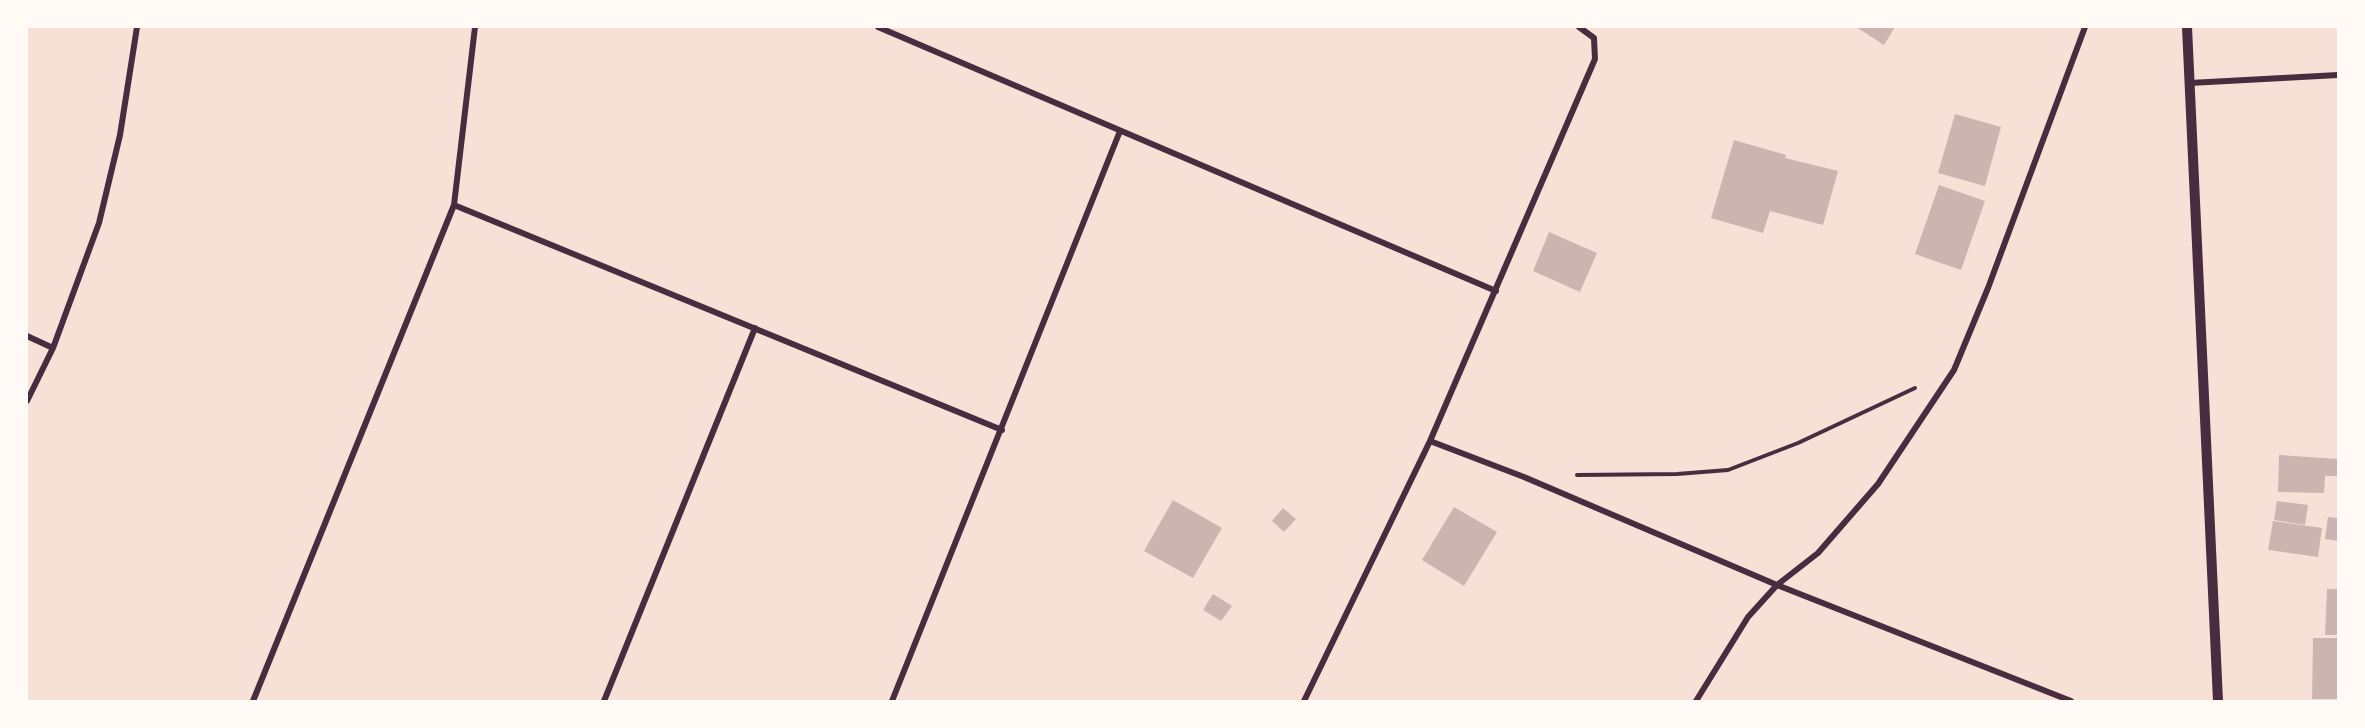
<!DOCTYPE html>
<style>
body{margin:0}
#map{position:relative;width:2365px;height:728px;overflow:hidden;background:#f7e1d7;font-family:Cabin,sans-serif}
canvas{display:block}
.frame{position:absolute;inset:0;border:28px solid #fffaf5;pointer-events:none}
</style>
<div id="map">
<canvas width="2365" height="728"></canvas>
<div class="frame"></div>
</div>
<script>
const context = document.querySelector('canvas').getContext('2d');
context.lineJoin = 'round';
function fillPath(path, color) { context.fillStyle = color; context.fill(path, 'evenodd'); }
const toPath = rows => new Path2D(rows.map(r => 'M' + r).join(''));
function trace(path, color, width, dash) { context.strokeStyle = color; context.lineWidth = width; context.lineCap = dash ? 'butt' : 'round'; context.setLineDash(dash || []); context.stroke(path); }
fillPath(toPath([
 [1856,27,1895,27,1884,45],
 [1955,114,2001,127,1985,186,1938,173],
 [1734,140,1786,155,1785,158,1838,171,1823,225,1770,211,1763,233,1711,218],
 [1939,185,1985,201,1961,270,1915,254],
 [1549,232,1597,253,1580,292,1533,271],
 [2279,455,2338,459,2338,476,2325,476,2324,493,2278,492],
 [1173,500,1222,528,1193,578,1144,551],
 [2277,501,2308,505,2305,525,2274,520],
 [1454,507,1497,532,1464,586,1422,560],
 [1283,508,1296,519,1284,532,1272,521],
 [2328,517,2338,518,2338,541,2325,539],
 [2273,521,2322,528,2318,557,2268,550],
 [2327,589,2338,589,2338,635,2325,635],
 [1213,594,1232,606,1221,621,1203,610],
 [2313,638,2338,638,2338,699,2312,699]
]), '#ccb4b1');
trace(toPath([
 [1577,475,1677,474,1728,470,1798,443,1915,388]
]), '#4a2c40', 4);
trace(toPath([
 [878,27,1496,291],
 [2190,83,2338,75],
 [454,205,1002,430],
 [27,336,53,348],
 [27,401,53,348,99,223,120,135,137,27],
 [1430,441,1524,477,1777,585,2071,701],
 [253,701,454,205,475,27],
 [604,701,755,328],
 [892,701,1120,131],
 [1304,701,1430,441,1595,59,1594,38,1579,27],
 [1696,701,1748,617,1777,585,1818,553,1878,484,1954,370,1988,288,2085,27]
]), '#4a2c40', 6);
trace(toPath([
 [2187,27,2218,701]
]), '#4a2c40', 10);
</script>
